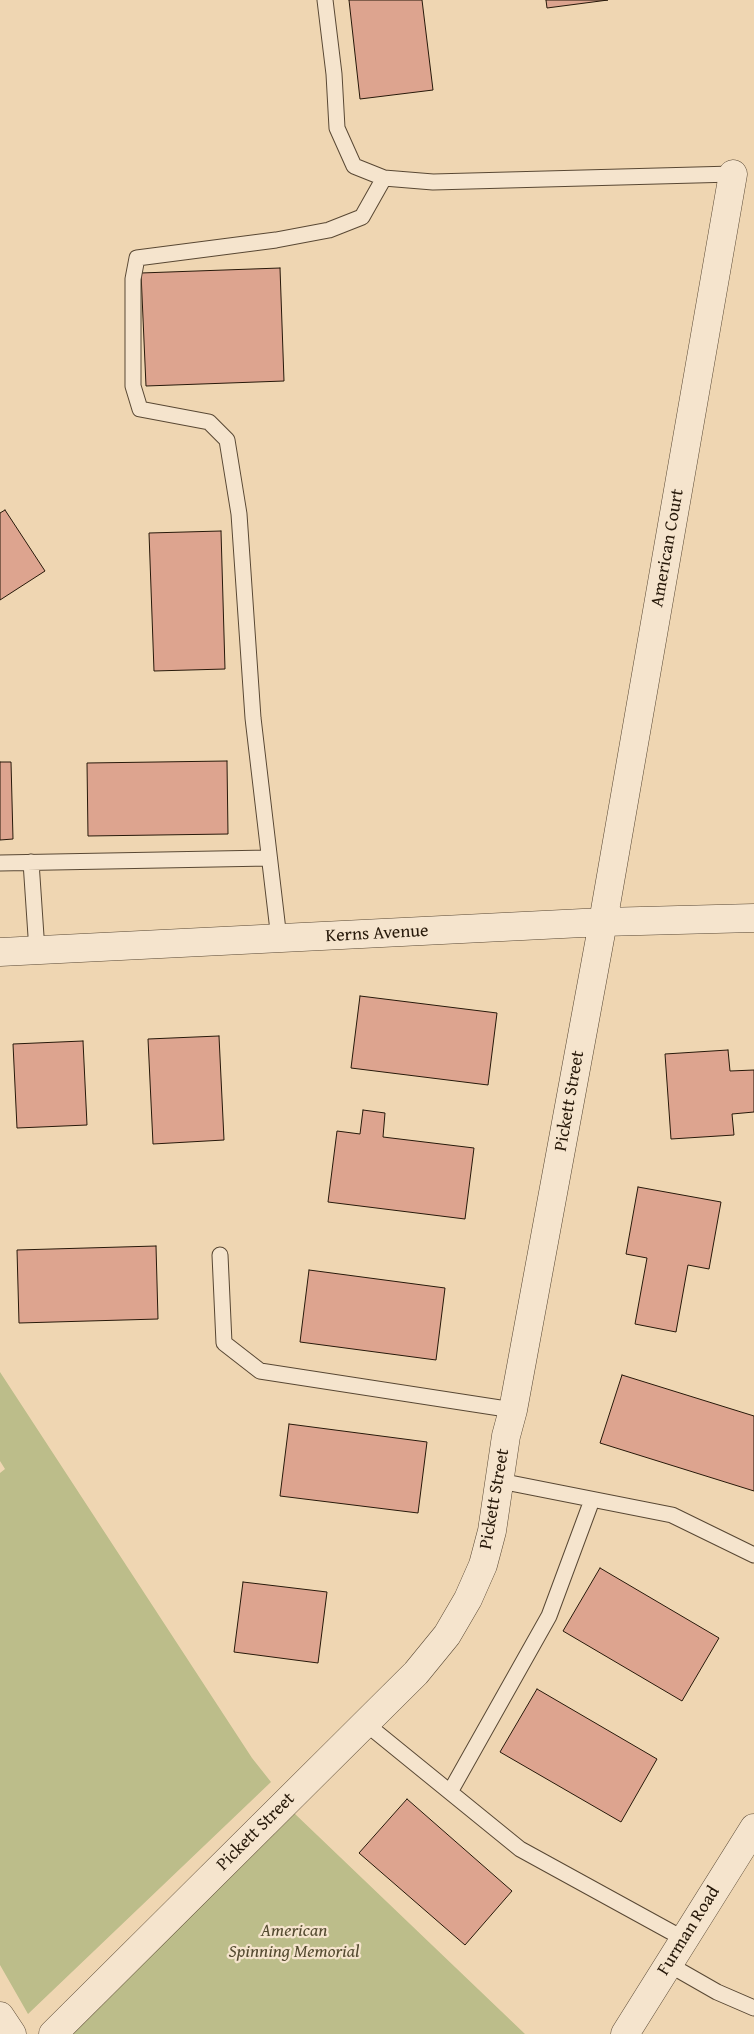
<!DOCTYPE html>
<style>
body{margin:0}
canvas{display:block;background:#efd6b2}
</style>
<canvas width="754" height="2034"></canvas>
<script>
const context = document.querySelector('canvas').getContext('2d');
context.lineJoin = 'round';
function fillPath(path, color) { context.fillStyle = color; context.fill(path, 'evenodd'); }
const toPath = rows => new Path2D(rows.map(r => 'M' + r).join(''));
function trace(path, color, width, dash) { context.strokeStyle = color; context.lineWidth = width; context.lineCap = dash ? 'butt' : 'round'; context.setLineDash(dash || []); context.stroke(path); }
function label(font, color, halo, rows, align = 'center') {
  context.font = font + ' "Gentium Book Plus",serif'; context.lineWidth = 4.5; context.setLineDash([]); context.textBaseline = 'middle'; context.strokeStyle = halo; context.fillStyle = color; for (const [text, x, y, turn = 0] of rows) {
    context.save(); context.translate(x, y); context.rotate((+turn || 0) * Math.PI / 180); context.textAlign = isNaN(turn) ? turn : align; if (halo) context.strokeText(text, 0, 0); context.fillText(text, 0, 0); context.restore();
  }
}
fillPath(toPath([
 [0,1372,252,1758,271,1782,28,2014,0,1965,0,1473,5,1469,0,1461],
 [294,1813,525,2034,68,2034]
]), '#bcbd8a');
const building = toPath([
 [349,0,422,0,433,90,360,99,349,0],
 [546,0,608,0,547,8,546,0],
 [280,268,284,381,146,386,141,273,280,268],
 [5,510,45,571,0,600,0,513,5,510],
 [221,531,225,669,154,671,149,533,221,531],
 [227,761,228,834,88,836,87,763,227,761],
 [0,762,11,762,13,839,0,840,0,762],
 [360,996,497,1013,488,1085,351,1068,360,996],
 [219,1036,224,1140,153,1144,148,1039,219,1036],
 [83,1041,87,1125,17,1128,13,1044,83,1041],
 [728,1050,730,1071,754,1070,754,1112,732,1114,734,1135,671,1139,665,1054,728,1050],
 [363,1110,385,1113,383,1137,474,1148,465,1219,328,1202,337,1131,360,1134,363,1110],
 [638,1187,721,1202,709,1269,688,1265,676,1332,635,1324,647,1258,626,1254,638,1187],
 [156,1246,158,1319,19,1323,17,1250,156,1246],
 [309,1270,445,1288,436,1360,300,1342,309,1270],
 [622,1375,754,1416,754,1491,600,1443,622,1375],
 [289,1424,427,1442,418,1513,280,1496,289,1424],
 [600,1568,719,1638,682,1701,563,1631,600,1568],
 [243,1582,327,1592,318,1663,234,1652,243,1582],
 [537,1689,657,1759,621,1822,500,1752,537,1689],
 [407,1799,512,1891,465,1945,359,1853,407,1799]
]);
fillPath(building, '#dda48f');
trace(building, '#27190a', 1);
const service = toPath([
 [384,178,433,182,733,174],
 [31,862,37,951],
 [0,863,269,858],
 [279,939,253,718,239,514,227,440,209,422,140,409,133,386,133,279,137,258,276,240,329,230,362,217,384,178,354,166,337,128,334,74,325,0],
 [220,1255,224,1343,260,1371,513,1410],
 [500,1481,672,1515,754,1555],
 [365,1723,520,1849,684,1939],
 [450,1792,549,1616,592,1500],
 [668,1964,717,1992,754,2008]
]);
const minor = toPath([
 [0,952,603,922,754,918],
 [0,2016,12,2034],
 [53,2034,416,1673,447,1635,468,1599,483,1565,492,1531,506,1436,513,1410,603,922,733,174],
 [625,2034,754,1828]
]);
trace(service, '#594834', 17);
trace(minor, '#594834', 29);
trace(service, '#f5e4cd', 15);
trace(minor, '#f5e4cd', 28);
label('18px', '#27190a', '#f5e4cd', [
 ["American Court",668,548,-80],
 ["Kerns Avenue",377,934,-3],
 ["Pickett Street",570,1101,-80],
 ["Pickett Street",495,1499,-80],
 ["Pickett Street",256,1832,-45],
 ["Furman Road",689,1931,-58]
]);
label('italic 18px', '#544a30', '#f5e4cd', [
 ["American",294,1931],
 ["Spinning Memorial",294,1952]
]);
</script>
